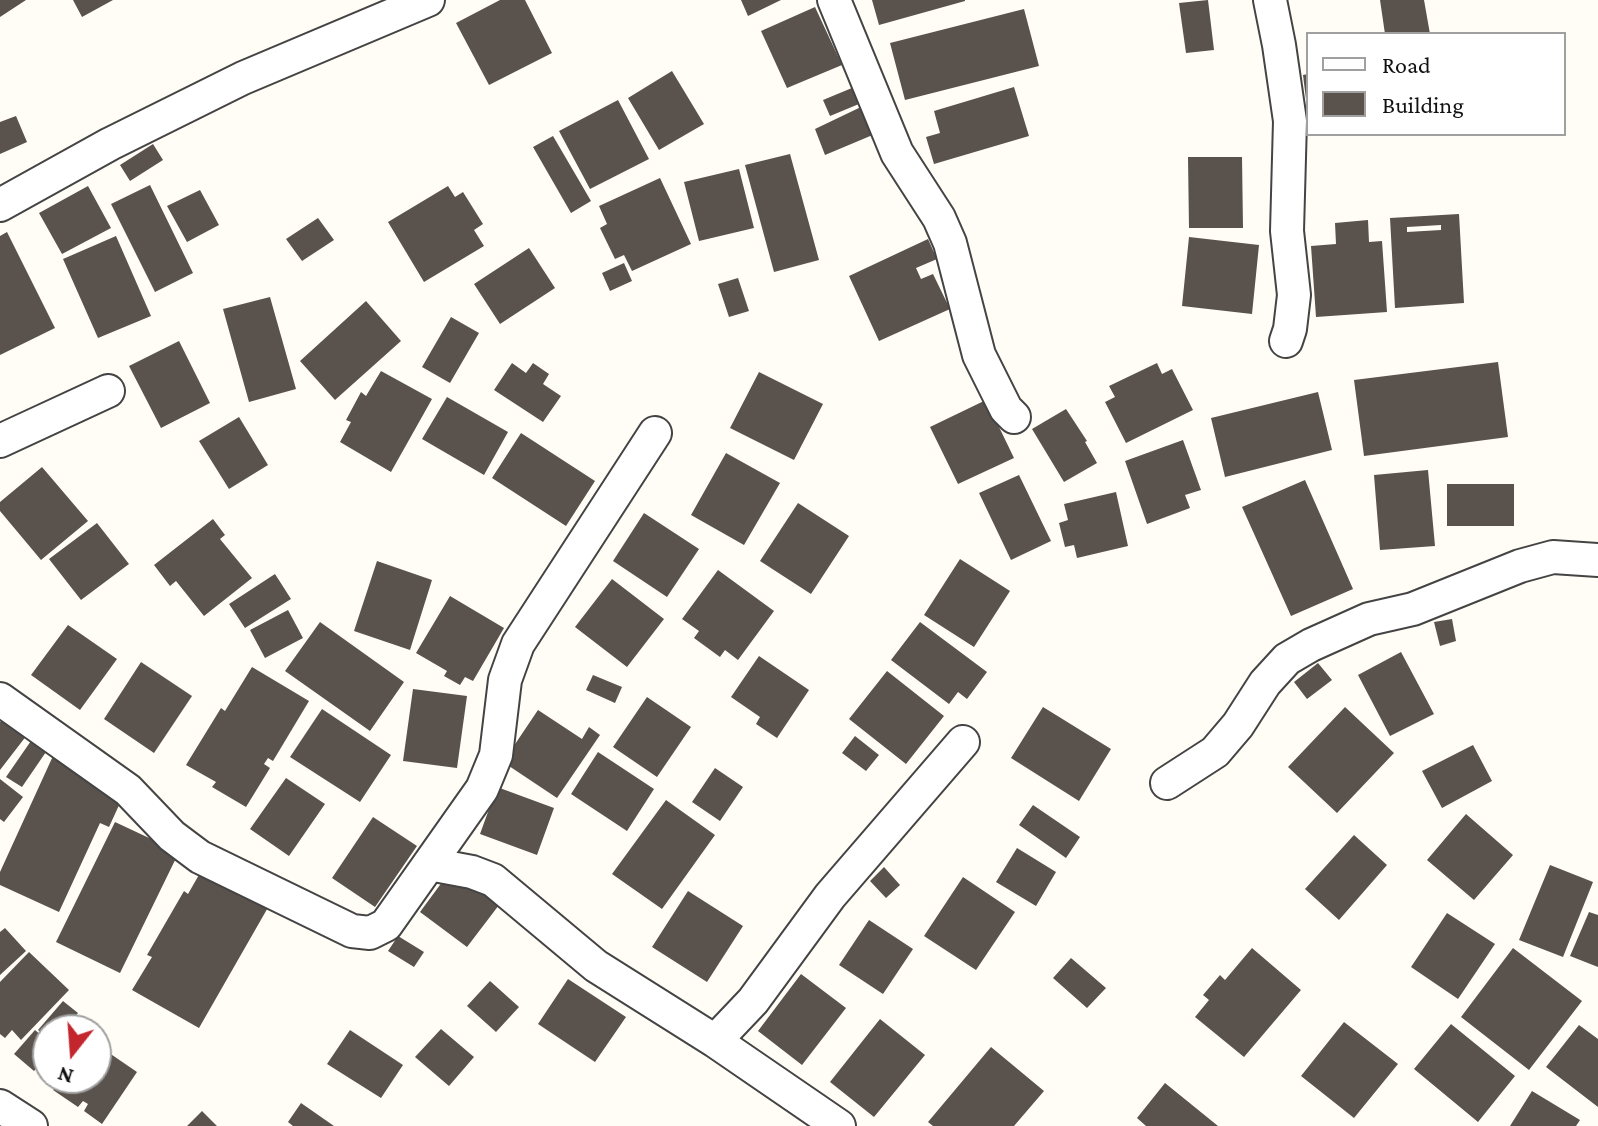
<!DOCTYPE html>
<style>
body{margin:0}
#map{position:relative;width:1598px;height:1126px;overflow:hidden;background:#fffdf5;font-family:"Crimson Pro",serif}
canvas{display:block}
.legend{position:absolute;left:1306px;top:32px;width:260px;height:104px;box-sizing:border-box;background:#fff;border:2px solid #a0a0a0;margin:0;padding:10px 14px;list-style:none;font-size:24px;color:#111}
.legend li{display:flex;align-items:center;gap:16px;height:40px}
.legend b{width:40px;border:2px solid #a0a0a0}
.north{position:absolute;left:32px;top:1014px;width:80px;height:80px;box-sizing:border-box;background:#fff;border:2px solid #a0a0a0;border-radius:50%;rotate:197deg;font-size:22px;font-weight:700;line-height:32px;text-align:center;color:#111}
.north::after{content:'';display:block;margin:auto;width:28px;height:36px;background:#c4262e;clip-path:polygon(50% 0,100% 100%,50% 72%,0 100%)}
</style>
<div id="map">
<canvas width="1598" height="1126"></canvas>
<ul class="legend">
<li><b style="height:10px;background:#fff"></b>Road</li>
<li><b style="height:22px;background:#5a524d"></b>Building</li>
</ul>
<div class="north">N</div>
</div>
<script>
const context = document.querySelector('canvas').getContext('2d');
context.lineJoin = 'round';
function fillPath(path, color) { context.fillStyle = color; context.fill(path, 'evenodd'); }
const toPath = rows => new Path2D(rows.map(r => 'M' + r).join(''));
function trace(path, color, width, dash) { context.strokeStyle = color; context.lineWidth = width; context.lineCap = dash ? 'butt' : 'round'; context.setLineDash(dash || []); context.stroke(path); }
fillPath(toPath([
 [0,0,26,0,0,17],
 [73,0,113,0,82,17],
 [500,0,525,0,552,53,489,85,456,23],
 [741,0,781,0,748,16],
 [872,0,965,0,965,1,879,25],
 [1208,0,1214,50,1186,53,1179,3],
 [1380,0,1424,0,1430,34,1385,34],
 [815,7,842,65,787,88,761,31],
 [1024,9,1039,66,905,100,890,43],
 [672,71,704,124,659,150,628,98],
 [1308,74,1308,99,1306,99,1303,75],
 [864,83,871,99,830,116,823,100],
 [1014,87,1029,136,934,164,926,137,940,133,934,111],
 [618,100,649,159,590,189,559,131],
 [863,106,875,134,825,155,815,129],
 [16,116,27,142,0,154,0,122],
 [553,136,591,201,571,213,533,147],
 [153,144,163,160,130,181,120,165],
 [790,154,819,260,774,272,745,165],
 [1188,157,1242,157,1243,228,1189,228],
 [739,169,754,228,699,241,684,182],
 [660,178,691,244,632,271,624,255,615,259,600,228,607,224,599,206],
 [150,185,193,273,155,292,111,204],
 [88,186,111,228,62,254,39,213],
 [448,186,455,197,463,192,483,224,474,230,484,246,424,282,388,222],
 [200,190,219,225,187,242,167,206],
 [1459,214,1464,303,1395,308,1390,218],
 [1441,225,1441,230,1407,232,1407,227],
 [318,218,334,240,302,261,286,239],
 [1368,220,1369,242,1382,241,1387,312,1316,317,1311,246,1336,244,1335,223],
 [7,232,55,328,0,355,0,236],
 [116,236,151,316,98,338,63,259],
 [1189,237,1259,245,1252,314,1182,306],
 [928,239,937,259,916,268,921,279,933,274,950,309,879,341,849,276],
 [529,248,555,288,500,324,474,284],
 [624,263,632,281,610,291,602,273],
 [738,278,749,311,729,317,718,284],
 [270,297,296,389,249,402,223,309],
 [366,301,401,341,335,400,300,361],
 [451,317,479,333,450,383,422,367],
 [179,341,210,403,161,428,129,366],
 [1498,362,1508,437,1364,456,1354,380],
 [512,363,526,373,533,363,549,374,543,384,561,396,543,422,494,390],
 [1157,363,1162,374,1172,369,1193,410,1126,443,1105,402,1115,397,1109,386],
 [381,371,432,399,391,472,340,442,351,422,346,420,361,392,366,396],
 [759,372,823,404,794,460,730,428],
 [1318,392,1332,450,1225,477,1211,418],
 [447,397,508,432,484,475,422,439],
 [986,400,1014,458,958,484,930,427],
 [1066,409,1087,441,1085,442,1097,463,1064,482,1032,429],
 [239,417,268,465,229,489,199,441],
 [521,433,595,481,566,526,492,478],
 [1183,440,1201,490,1185,495,1190,508,1147,524,1125,461],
 [726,453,780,483,744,545,691,515],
 [42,467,88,521,41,560,0,511,0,502],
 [1428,470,1435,546,1380,550,1374,475],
 [1019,475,1051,541,1011,560,979,493],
 [1305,480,1353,589,1291,616,1242,507],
 [1447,484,1514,484,1514,526,1447,526],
 [1116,492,1128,546,1077,558,1074,545,1065,547,1059,523,1068,520,1064,504],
 [798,503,849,536,811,594,760,561],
 [644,513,699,549,667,597,613,561],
 [213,519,225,535,220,539,252,578,204,616,176,581,170,586,154,565],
 [97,523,129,564,81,600,49,559],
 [960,559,1010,591,974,647,924,615],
 [377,561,432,580,410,650,354,631],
 [718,570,774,611,738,660,725,650,720,657,694,638,699,631,682,619],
 [275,574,291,599,245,628,229,604],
 [612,579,664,619,627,667,575,627],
 [450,596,504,628,473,681,465,677,460,685,444,676,447,671,416,653],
 [288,610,303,638,265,658,250,630],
 [1452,619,1456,641,1440,646,1434,622],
 [320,622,404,682,370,731,285,671],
 [920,622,987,672,967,699,958,692,949,704,891,660],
 [68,625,117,659,80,710,31,675],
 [1401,652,1434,714,1390,736,1358,675],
 [759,656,809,690,777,738,756,724,760,717,731,697],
 [141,662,192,696,154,753,104,719],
 [1318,663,1332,680,1307,699,1294,682],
 [252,667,309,701,273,761,268,758,264,764,270,768,246,807,212,787,216,782,186,765,221,708,225,711],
 [887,671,944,716,906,764,849,719],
 [593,675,622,687,615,703,586,690],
 [413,689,467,696,457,768,403,761],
 [647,697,691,727,657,777,613,747],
 [1043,707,1111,749,1079,801,1011,758],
 [1345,707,1394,753,1337,813,1288,767],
 [322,709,391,755,360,802,290,757],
 [538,710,582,739,589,727,600,735,557,798,503,762],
 [4,718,27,735,0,770,0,722],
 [855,736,879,755,866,771,842,753],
 [33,738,48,749,22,787,6,777],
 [1473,745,1492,781,1442,808,1422,771],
 [598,752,654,789,627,831,571,794],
 [53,756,126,790,109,827,100,823,59,912,0,885,0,872],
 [715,768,743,787,720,821,692,802],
 [286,778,325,804,289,856,250,829],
 [0,779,23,797,4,822,0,819],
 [497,787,554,808,537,855,480,834],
 [666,800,715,835,662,909,612,874],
 [1033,805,1080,837,1066,858,1019,825],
 [1466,814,1513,855,1474,900,1427,860],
 [373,817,417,846,375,907,332,878],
 [115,822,179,852,120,973,56,942],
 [1354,835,1387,865,1339,920,1305,889],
 [1017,848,1056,872,1036,906,996,882],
 [1550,865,1593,882,1563,957,1519,940],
 [204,866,270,904,199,1028,132,990,152,957,147,955,184,891,188,894],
 [884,867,900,885,886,898,870,881],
 [451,870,499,905,467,947,420,912],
 [963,877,1015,912,976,970,924,936],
 [688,891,743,926,707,982,652,947],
 [1589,912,1598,915,1598,967,1570,956],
 [1447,913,1495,944,1458,999,1411,967],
 [869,920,913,949,883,994,839,965],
 [5,928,26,951,0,975,0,932],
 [398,936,424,952,414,967,388,951],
 [1252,948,1301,990,1244,1057,1195,1017,1209,1000,1203,995,1220,975,1225,980],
 [1513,948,1582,1001,1529,1070,1461,1017],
 [29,952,69,990,21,1040,12,1030,5,1038,0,1034,0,982],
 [1071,958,1106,988,1087,1008,1053,978],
 [801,974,846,1008,802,1065,758,1031],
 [568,979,626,1017,595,1062,538,1024],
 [490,981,519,1007,496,1032,467,1006],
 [63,1001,78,1013,64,1030,48,1030,48,1038,38,1030],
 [880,1019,925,1055,874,1117,830,1082],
 [1344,1022,1398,1064,1354,1118,1301,1076],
 [1451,1024,1515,1076,1478,1122,1414,1069],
 [1579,1025,1598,1039,1598,1107,1546,1067],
 [441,1029,474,1057,449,1086,415,1057],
 [35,1030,48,1041,48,1056,34,1071,14,1054],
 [350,1030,403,1065,381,1098,327,1064],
 [96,1044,137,1072,102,1124,84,1111,88,1104,83,1101,78,1107,53,1090,62,1078,96,1078],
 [991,1047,1044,1091,1014,1126,933,1126,928,1122],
 [1165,1083,1218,1126,1146,1126,1137,1118],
 [1532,1091,1580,1120,1576,1126,1510,1126],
 [301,1103,334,1126,293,1126,288,1122],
 [202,1111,217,1126,187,1126]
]), '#5a524d');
const street = toPath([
 [834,0,897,153,939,218,950,243,979,355,1006,409,1014,417],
 [1270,0,1279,45,1290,121,1287,231,1294,295,1290,329,1286,341],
 [0,205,110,144,243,78,428,0],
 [0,441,108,391],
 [0,699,128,790,172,836,200,857,352,931,370,933,386,925,482,789,496,755,505,680,518,644,655,433],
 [1167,783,1215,752,1238,725,1265,683,1287,659,1311,645,1369,619,1413,609,1520,566,1553,557,1598,560],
 [429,864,472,872,493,880,596,966,715,1041,839,1126],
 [715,1041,753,1001,830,896,963,742],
 [0,1106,31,1126]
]);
trace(street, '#444', 36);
trace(street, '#fff', 32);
</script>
